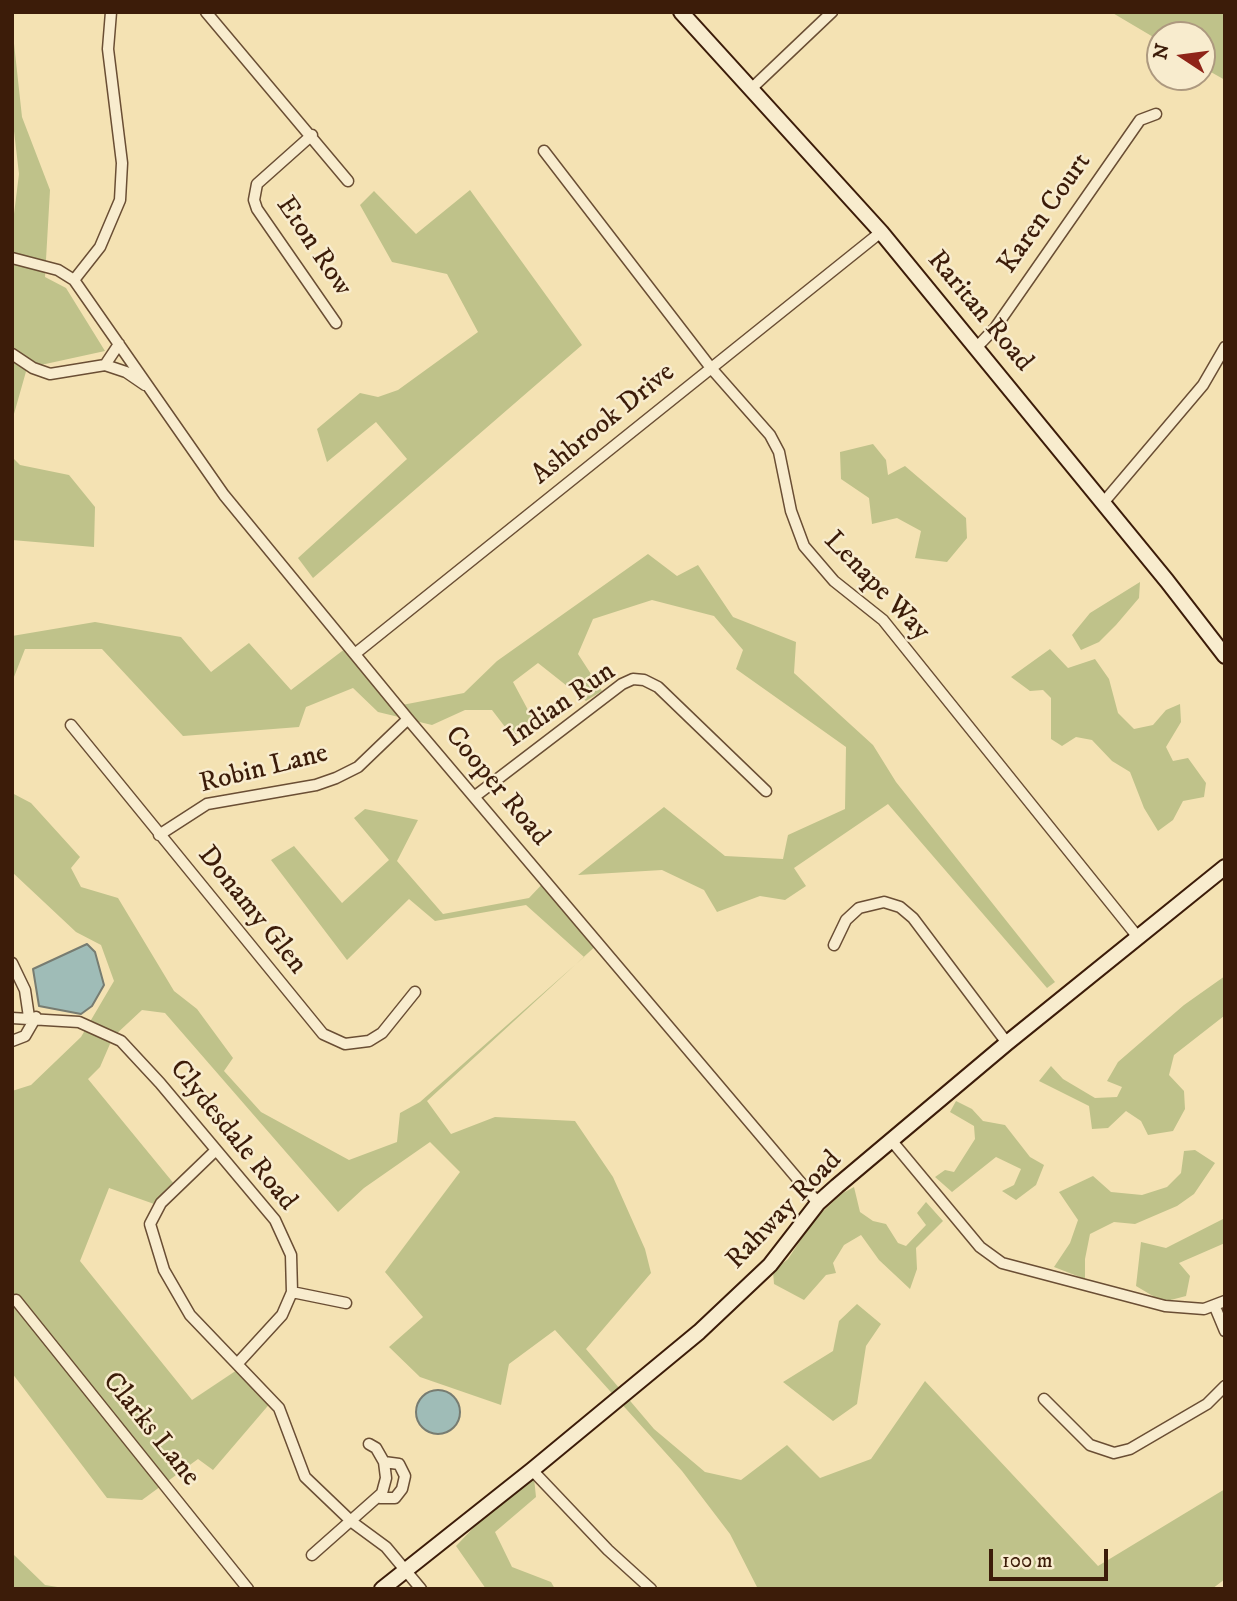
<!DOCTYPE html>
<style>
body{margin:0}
#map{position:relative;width:1237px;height:1601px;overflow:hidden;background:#f4e2b3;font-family:"IM FELL DW Pica",serif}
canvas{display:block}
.frame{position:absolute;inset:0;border:14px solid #3c1c09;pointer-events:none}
.north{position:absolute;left:1146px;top:21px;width:70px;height:70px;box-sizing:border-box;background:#f8ecce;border:2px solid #ad997f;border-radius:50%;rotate:283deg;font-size:19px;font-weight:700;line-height:28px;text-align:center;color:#3c1c09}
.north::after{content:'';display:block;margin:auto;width:24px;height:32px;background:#8f2418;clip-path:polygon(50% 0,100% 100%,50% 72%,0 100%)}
.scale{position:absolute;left:989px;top:1549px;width:119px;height:32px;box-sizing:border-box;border:4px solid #3c1c09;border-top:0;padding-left:9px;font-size:21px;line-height:24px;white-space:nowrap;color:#3c1c09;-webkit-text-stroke:5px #f8ecce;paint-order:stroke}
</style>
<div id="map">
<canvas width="1237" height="1601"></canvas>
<div class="frame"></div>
<div class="north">N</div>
<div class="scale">100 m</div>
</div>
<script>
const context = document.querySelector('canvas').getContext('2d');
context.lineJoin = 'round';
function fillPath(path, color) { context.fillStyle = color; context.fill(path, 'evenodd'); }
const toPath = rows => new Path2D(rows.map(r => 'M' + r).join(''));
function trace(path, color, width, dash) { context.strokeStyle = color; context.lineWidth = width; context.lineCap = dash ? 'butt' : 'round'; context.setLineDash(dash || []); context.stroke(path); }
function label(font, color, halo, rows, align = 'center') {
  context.font = font + ' "IM FELL DW Pica",serif'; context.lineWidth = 5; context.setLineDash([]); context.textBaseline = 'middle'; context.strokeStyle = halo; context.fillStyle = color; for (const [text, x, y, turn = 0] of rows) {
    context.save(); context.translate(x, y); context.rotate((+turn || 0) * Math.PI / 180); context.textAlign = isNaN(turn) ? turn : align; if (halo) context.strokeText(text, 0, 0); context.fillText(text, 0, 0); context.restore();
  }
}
fillPath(toPath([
 [1111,12,1225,12,1225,80,1202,67,1202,35,1160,35,1160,41],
 [12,25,22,117,50,190,45,277,66,288,105,351,27,368,12,421,12,230,19,174,12,114],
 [470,190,582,345,313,578,298,558,407,459,376,422,327,462,317,429,360,393,378,397,398,390,478,332,447,274,392,262,360,205,374,191,416,234],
 [873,444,886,460,888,475,905,466,966,518,967,538,947,562,915,558,921,531,897,518,872,524,869,498,841,479,840,452],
 [12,457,20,465,69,475,95,507,94,547,12,540],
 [648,554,677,576,698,565,733,617,796,642,794,673,873,745,896,782,1055,982,1047,988,888,804,794,868,806,886,785,900,760,896,717,912,704,890,662,870,578,875,664,807,725,856,783,859,788,835,845,809,846,747,736,669,743,650,714,616,652,600,593,619,578,654,602,691,586,701,538,663,513,682,535,723,512,736,492,710,465,710,432,725,378,712,353,688,306,707,299,727,183,736,102,649,25,649,12,682,12,636,95,622,181,637,211,672,249,643,291,690,350,645,397,706,464,693,497,661],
 [1140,582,1139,598,1116,625,1099,642,1081,650,1072,635,1090,613],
 [1050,649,1068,668,1095,659,1109,679,1118,713,1134,729,1153,725,1166,710,1180,704,1181,722,1166,747,1173,761,1188,758,1206,783,1204,797,1183,801,1173,820,1158,831,1144,808,1130,772,1112,761,1092,740,1076,737,1062,746,1051,739,1051,698,1043,690,1030,691,1011,677],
 [12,793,31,803,80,857,71,868,81,887,118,898,174,991,197,1009,233,1058,224,1071,261,1112,349,1160,397,1142,400,1113,420,1102,584,957,526,905,435,921,409,899,347,960,271,860,294,846,342,903,389,860,354,818,365,809,418,820,397,861,443,914,529,898,546,880,600,942,427,1101,451,1134,495,1117,575,1121,613,1177,645,1249,651,1273,586,1349,654,1429,705,1472,741,1480,787,1445,820,1478,871,1459,925,1381,1098,1566,1225,1489,1225,1579,1212,1589,758,1589,730,1534,682,1471,555,1330,509,1364,501,1405,420,1377,389,1347,423,1317,385,1272,460,1172,430,1142,364,1188,338,1212,165,1013,142,1010,113,1037,100,1067,88,1079,175,1185,157,1205,109,1188,80,1261,192,1400,240,1368,272,1401,213,1470,198,1459,142,1500,107,1498,12,1373,12,1091,31,1085,81,1037,114,981,101,945,76,932,12,872],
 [1225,976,1224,1016,1174,1055,1169,1075,1184,1091,1185,1109,1173,1131,1148,1135,1141,1121,1126,1111,1108,1128,1092,1129,1089,1106,1039,1081,1051,1066,1063,1079,1095,1098,1117,1097,1122,1087,1107,1081,1118,1062,1184,1005],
 [956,1101,972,1109,983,1121,1005,1125,1030,1157,1044,1165,1036,1185,1016,1200,1002,1191,1014,1185,1021,1169,996,1157,952,1192,935,1177,945,1170,954,1172,975,1139,974,1126,950,1112],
 [1195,1150,1215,1163,1194,1194,1177,1206,1135,1224,1114,1222,1090,1234,1085,1259,1085,1279,1054,1267,1070,1243,1078,1220,1059,1192,1093,1176,1111,1192,1142,1195,1167,1187,1181,1173,1184,1151],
 [854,1187,860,1212,873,1221,886,1224,898,1243,906,1246,926,1225,917,1213,926,1202,943,1221,916,1248,917,1269,910,1289,879,1260,861,1235,844,1245,833,1263,836,1273,826,1275,804,1300,774,1284,773,1271,788,1259,813,1221,841,1194],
 [1225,1218,1225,1243,1179,1263,1190,1276,1186,1296,1163,1302,1136,1286,1141,1242,1166,1248],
 [857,1304,881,1324,866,1346,857,1404,833,1421,783,1382,833,1351,839,1321],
 [534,1478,536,1497,495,1532,512,1567,551,1582,555,1589,486,1589,456,1546,481,1520],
 [12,1553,45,1585,70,1589,12,1589]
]), '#bfc28a');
const water = toPath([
 [87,944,95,952,104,985,92,1006,81,1014,39,1006,33,969,87,944],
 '416 1412a22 22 0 1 1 44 0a22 22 0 1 1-44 0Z'
]);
fillPath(water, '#9fbcb7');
trace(water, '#777c71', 2);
const street = toPath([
 [206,12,348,181],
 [751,89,832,12],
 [312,135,257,184,254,200,257,209,336,323],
 [544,151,711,368,770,435,779,452,791,511,804,546,834,581,883,620,1137,936],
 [12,258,58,270,74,280,224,495,408,719,818,1203],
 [74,280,100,247,120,200,122,163,108,49,111,12],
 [977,347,995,328,1140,120,1156,114],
 [12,354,33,368,50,374,105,365,126,372,145,385],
 [105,365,119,344],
 [1103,503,1203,385,1225,347],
 [356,653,881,232],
 [71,725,323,1034,345,1044,369,1041,382,1033,415,992],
 [474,797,622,684,633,679,644,680,658,687,766,791],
 [159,835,207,804,316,785,336,778,358,767,408,719],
 [834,945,846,920,859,908,884,902,900,907,913,918,1007,1043],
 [12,963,25,990,29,1017],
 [12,1018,79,1022,121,1041,160,1083,275,1220,291,1255,292,1292,282,1315,238,1363],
 [12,1041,25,1036,36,1017],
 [891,1140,980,1247,1002,1263,1165,1306,1204,1309,1225,1301],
 [215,1151,161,1203,150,1224,164,1270,190,1315,279,1408,305,1477,352,1522,386,1547,421,1589],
 [292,1292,346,1303],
 [16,1300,248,1589],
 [1215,1307,1225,1331],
 [1044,1399,1090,1445,1114,1453,1130,1449,1207,1404,1225,1386],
 [532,1470,608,1550,651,1589],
 [380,1498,395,1498,402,1489,405,1476,399,1464,384,1462],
 [312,1555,382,1493,386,1478,384,1462,376,1448,369,1444]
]);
const secondary = toPath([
 [681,12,881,232,1167,581,1225,656],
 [382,1589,532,1470,699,1332,770,1265,818,1203,837,1186,1007,1043,1225,867]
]);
trace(street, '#6a4e34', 13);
trace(secondary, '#3c1c09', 18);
trace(street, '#f8ecce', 10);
trace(secondary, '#f8ecce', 14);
label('28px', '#3c1c09', '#f8ecce', [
 ["Karen Court",1046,214,-55],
 ["Eton Row",313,247,56],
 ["Raritan Road",979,312,50],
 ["Ashbrook Drive",604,425,-39],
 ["Lenape Way",876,587,46],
 ["Indian Run",561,706,-35],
 ["Robin Lane",264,770,-14],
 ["Cooper Road",496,787,50],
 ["Donamy Glen",251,911,51],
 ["Clydesdale Road",232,1136,51],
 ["Rahway Road",785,1211,-46],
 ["Clarks Lane",150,1430,51]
]);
</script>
